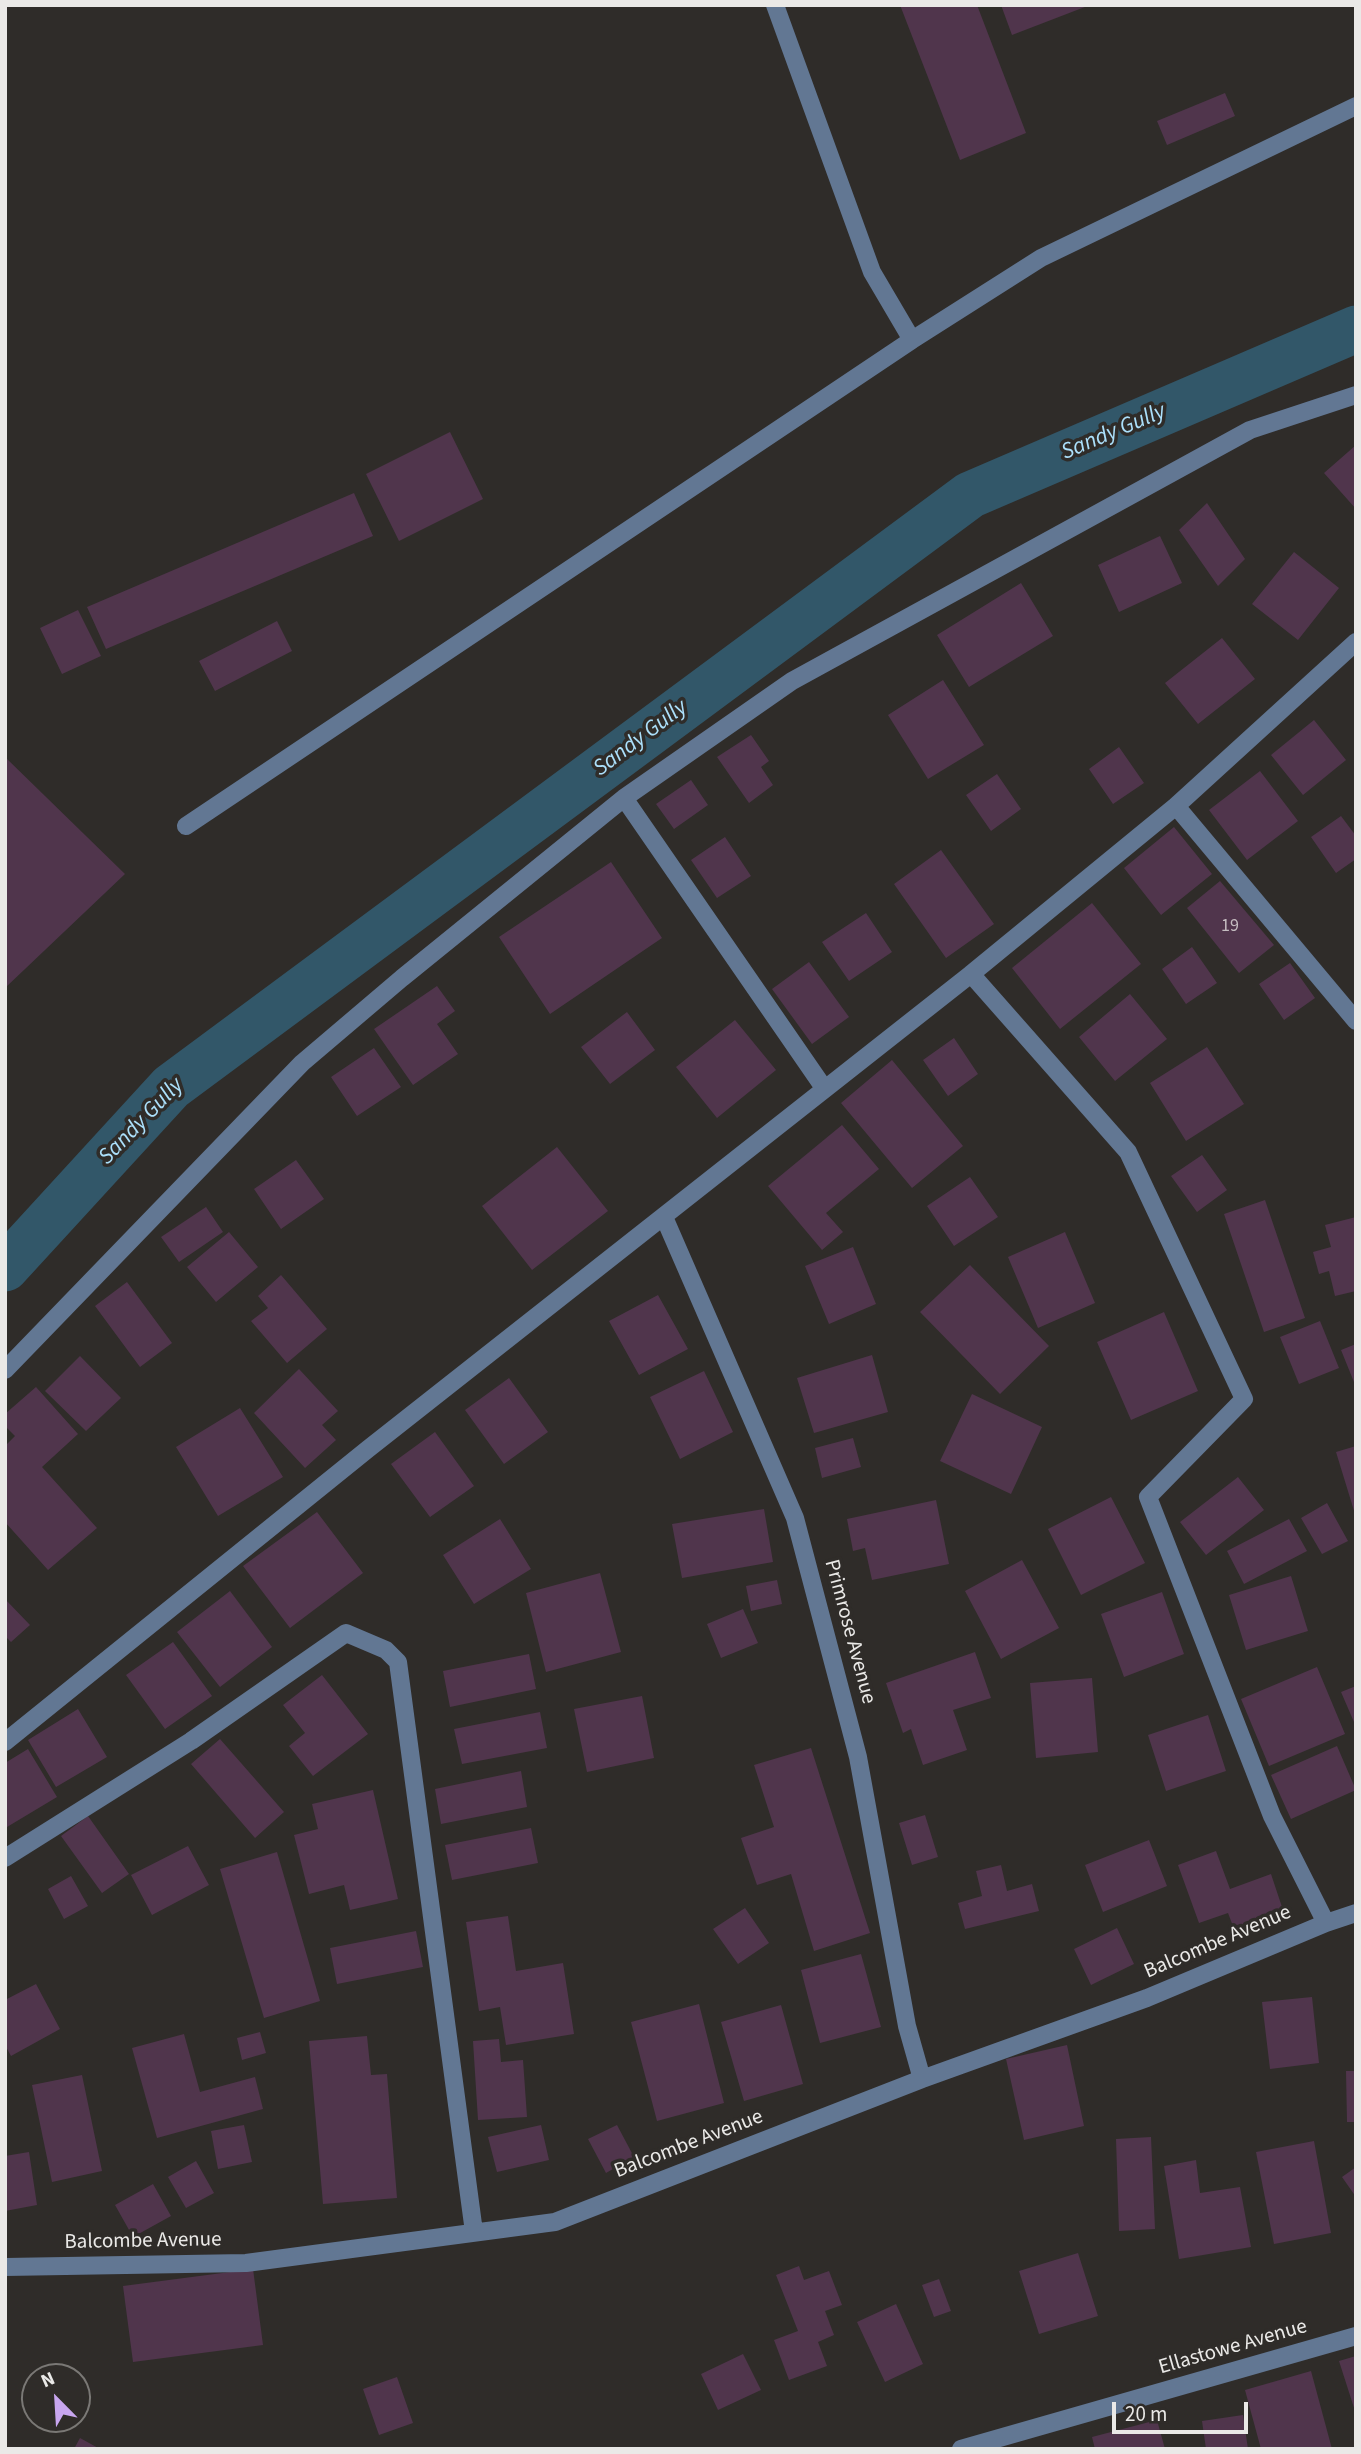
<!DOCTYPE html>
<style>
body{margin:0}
#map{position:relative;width:1361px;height:2454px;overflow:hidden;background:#2f2c29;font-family:"Source Sans 3",sans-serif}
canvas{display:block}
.frame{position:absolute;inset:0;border:7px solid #eae9e7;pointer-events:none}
.north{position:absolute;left:21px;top:2363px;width:70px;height:70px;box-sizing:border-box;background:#2f2c29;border:2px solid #7a7875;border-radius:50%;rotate:336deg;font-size:19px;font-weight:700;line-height:28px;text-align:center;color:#eae9e7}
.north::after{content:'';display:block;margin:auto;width:24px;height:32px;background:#c8a6ef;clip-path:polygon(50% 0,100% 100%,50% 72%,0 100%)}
.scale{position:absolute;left:1112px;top:2402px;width:136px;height:32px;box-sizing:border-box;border:4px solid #eae9e7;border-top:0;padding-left:9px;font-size:21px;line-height:24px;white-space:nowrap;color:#eae9e7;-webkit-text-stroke:5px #2f2c29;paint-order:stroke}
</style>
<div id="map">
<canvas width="1361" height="2454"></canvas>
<div class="frame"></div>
<div class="north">N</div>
<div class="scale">20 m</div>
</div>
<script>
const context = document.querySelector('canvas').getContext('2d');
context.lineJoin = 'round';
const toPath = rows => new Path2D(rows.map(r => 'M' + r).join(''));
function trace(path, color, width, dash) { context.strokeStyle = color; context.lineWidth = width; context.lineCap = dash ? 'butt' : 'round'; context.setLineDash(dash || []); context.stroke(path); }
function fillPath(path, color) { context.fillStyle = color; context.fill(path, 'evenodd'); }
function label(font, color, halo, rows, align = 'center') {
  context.font = font + ' "Source Sans 3",sans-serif'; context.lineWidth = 7; context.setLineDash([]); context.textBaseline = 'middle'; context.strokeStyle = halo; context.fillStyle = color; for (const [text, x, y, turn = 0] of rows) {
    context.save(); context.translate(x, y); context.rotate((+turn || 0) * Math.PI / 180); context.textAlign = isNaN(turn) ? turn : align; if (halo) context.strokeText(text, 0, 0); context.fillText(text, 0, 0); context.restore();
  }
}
trace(toPath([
 [5,1268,171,1087,970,495,1356,329]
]), '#325769', 47);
fillPath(toPath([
 [900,5,977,5,1026,133,960,160],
 [1001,5,1090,5,1012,35],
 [1225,93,1235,116,1167,145,1157,121],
 [450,432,483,499,399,541,366,474],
 [1356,445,1356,509,1324,473],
 [354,493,373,536,106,649,87,607],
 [1207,503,1245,559,1218,586,1179,530],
 [1160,536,1182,583,1119,612,1098,565],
 [1294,552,1339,588,1298,640,1252,604],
 [1021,583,1053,636,969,687,937,635],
 [78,610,101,656,62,674,40,628],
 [277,621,292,651,215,691,199,661],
 [1222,638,1255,679,1198,724,1165,683],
 [943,680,984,745,928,779,888,715],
 [1314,720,1346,760,1303,795,1271,755],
 [751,735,769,761,761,767,773,785,749,803,717,757],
 [1119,747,1144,783,1113,804,1089,769],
 [5,757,125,874,5,988],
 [1260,771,1298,821,1247,860,1209,810],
 [997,774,1021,809,991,831,966,795],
 [691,780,708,805,674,829,656,804],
 [1341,816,1356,836,1356,859,1336,873,1311,837],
 [1174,827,1212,874,1161,915,1124,868],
 [725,837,751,876,717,898,691,860],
 [941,850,994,924,946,958,894,884],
 [611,862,662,938,550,1014,499,937],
 [1220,881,1274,945,1239,973,1187,908],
 [1092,903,1141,964,1060,1029,1012,968],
 [866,913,892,952,849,981,822,942],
 [1192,947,1217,983,1186,1004,1162,969],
 [809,962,849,1017,812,1044,772,989],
 [1290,963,1315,998,1284,1020,1259,984],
 [437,986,455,1011,437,1024,458,1054,413,1085,374,1029],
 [1130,994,1167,1039,1115,1081,1079,1037],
 [627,1012,655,1050,610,1084,581,1047],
 [735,1020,776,1070,717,1118,676,1067],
 [954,1038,978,1074,948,1096,923,1060],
 [1207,1047,1244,1104,1186,1141,1150,1083],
 [374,1048,401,1087,357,1116,331,1077],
 [892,1060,963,1146,912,1188,841,1103],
 [842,1125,879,1169,826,1213,843,1232,822,1250,768,1186],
 [557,1147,608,1211,532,1270,482,1206],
 [1202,1155,1227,1190,1197,1212,1171,1176],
 [296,1160,324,1199,281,1229,254,1189],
 [970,1177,998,1217,954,1246,927,1206],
 [1265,1200,1305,1318,1264,1332,1224,1214],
 [206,1207,223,1232,179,1262,161,1237],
 [1356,1217,1356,1291,1335,1296,1329,1271,1319,1274,1313,1252,1331,1247,1325,1225],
 [229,1232,258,1267,216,1302,187,1267],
 [1065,1232,1095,1303,1038,1328,1008,1257],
 [853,1247,876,1304,829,1324,805,1266],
 [970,1265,1049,1346,1000,1394,920,1312],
 [281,1275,327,1329,287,1363,251,1321,268,1308,258,1296],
 [127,1282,172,1343,140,1367,95,1306],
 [658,1295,688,1349,639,1375,609,1321],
 [1164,1312,1198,1391,1131,1420,1097,1342],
 [1320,1321,1339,1368,1299,1384,1280,1337],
 [1356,1344,1356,1387,1341,1350],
 [872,1355,888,1412,814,1433,797,1378],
 [80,1356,121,1398,86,1431,45,1391],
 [299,1369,338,1411,322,1425,336,1440,305,1468,254,1413],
 [704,1371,733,1432,680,1459,650,1397],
 [509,1378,548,1432,504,1464,465,1410],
 [36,1387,78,1434,42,1467,97,1528,48,1570,5,1522,5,1446,15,1436,5,1426,5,1414],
 [972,1394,1042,1427,1011,1494,940,1461],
 [240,1408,283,1477,218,1516,176,1447],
 [435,1432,474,1486,430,1517,391,1464],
 [853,1438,861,1467,822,1478,815,1448],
 [1356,1446,1356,1514,1355,1514,1336,1452],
 [1238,1477,1264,1510,1206,1555,1180,1522],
 [1111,1497,1145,1563,1081,1595,1048,1529],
 [936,1500,949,1564,872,1580,865,1548,853,1551,847,1519],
 [1327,1503,1348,1541,1322,1554,1301,1518],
 [764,1509,773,1562,682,1578,672,1524],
 [317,1512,363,1573,290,1628,243,1566],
 [500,1519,531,1569,474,1604,443,1555],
 [1289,1519,1307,1551,1244,1584,1227,1551],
 [1022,1560,1059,1628,1001,1659,965,1591],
 [600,1573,621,1652,546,1672,526,1593],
 [1291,1576,1308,1631,1246,1650,1229,1595],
 [777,1580,782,1604,751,1611,746,1586],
 [230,1591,272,1647,220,1687,177,1632],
 [1162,1592,1184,1654,1124,1677,1101,1614],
 [5,1599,30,1625,11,1642,5,1636],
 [743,1609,758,1643,721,1658,707,1624],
 [173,1642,212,1696,165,1729,126,1675],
 [975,1652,991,1698,953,1710,967,1750,923,1765,911,1729,903,1733,886,1683],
 [529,1654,536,1689,450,1707,443,1671],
 [1317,1667,1345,1734,1269,1766,1241,1699],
 [322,1675,368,1734,313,1776,289,1746,305,1733,283,1705],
 [1092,1678,1098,1752,1036,1758,1030,1683],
 [1356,1686,1356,1722,1354,1722,1341,1692],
 [642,1696,654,1758,587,1772,574,1709],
 [78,1709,107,1757,56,1787,28,1740],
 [540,1712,547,1748,462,1764,454,1729],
 [1208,1715,1226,1771,1166,1791,1148,1735],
 [220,1739,284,1812,255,1838,191,1764],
 [1337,1746,1356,1790,1291,1819,1271,1775],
 [811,1748,870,1933,814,1951,791,1874,757,1885,741,1838,774,1827,754,1765],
 [28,1749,57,1797,7,1827,5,1763],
 [521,1771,527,1807,441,1824,435,1789],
 [373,1790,398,1899,350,1910,344,1885,309,1894,294,1835,318,1829,312,1804],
 [925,1815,938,1857,912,1865,899,1823],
 [88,1816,129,1874,102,1893,61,1836],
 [531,1828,538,1863,452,1880,445,1845],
 [1149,1840,1167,1886,1103,1912,1085,1865],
 [188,1846,209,1885,152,1915,131,1875],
 [1216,1851,1230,1889,1271,1874,1285,1916,1236,1934,1228,1913,1199,1923,1178,1865],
 [277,1852,320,2001,264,2018,220,1869],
 [1001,1865,1007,1891,1032,1884,1039,1911,965,1929,958,1903,982,1896,976,1871],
 [71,1876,88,1906,64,1919,48,1889],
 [745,1908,769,1943,738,1964,713,1929],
 [508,1916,516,1971,563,1963,574,2034,506,2045,500,2007,479,2011,466,1922],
 [1117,1928,1134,1964,1091,1985,1074,1949],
 [416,1931,423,1967,337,1984,330,1948],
 [861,1954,881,2027,820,2043,801,1970],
 [36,1984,60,2029,11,2056,5,2045,5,2000],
 [1312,1997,1319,2063,1270,2069,1262,2002],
 [699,2004,724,2103,657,2121,631,2022],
 [781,2005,803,2084,744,2101,721,2022],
 [260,2032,266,2053,242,2060,237,2038],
 [184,2034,200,2092,255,2077,263,2109,157,2138,132,2048],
 [367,2036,371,2075,387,2074,397,2198,323,2204,309,2041],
 [499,2039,501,2062,523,2060,527,2117,478,2120,473,2041],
 [1067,2045,1084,2126,1024,2140,1006,2059],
 [1346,2071,1356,2071,1356,2122,1347,2122],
 [82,2075,102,2171,52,2182,32,2085],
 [244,2125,252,2162,218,2169,211,2131],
 [541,2125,549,2160,497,2172,488,2137],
 [617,2125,634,2157,606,2173,588,2139],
 [1151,2137,1155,2229,1119,2231,1116,2139],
 [1314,2141,1331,2233,1274,2244,1256,2152],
 [29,2152,37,2205,5,2211,5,2156],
 [1196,2160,1200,2193,1240,2187,1251,2247,1179,2259,1164,2166],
 [196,2161,214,2193,186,2208,168,2177],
 [1356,2167,1356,2197,1342,2177],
 [153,2184,171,2216,133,2237,115,2205],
 [1078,2253,1098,2316,1039,2334,1019,2271],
 [799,2266,804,2280,829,2271,842,2305,825,2311,834,2335,818,2342,827,2366,789,2380,774,2340,798,2331,776,2275],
 [253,2269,263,2345,133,2362,123,2286],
 [939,2279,951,2311,934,2317,922,2285],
 [896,2304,923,2364,885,2382,857,2322],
 [743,2354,761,2390,718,2410,701,2374],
 [1356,2356,1356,2411,1355,2411,1339,2361],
 [1311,2371,1332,2449,1261,2449,1245,2390],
 [397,2377,413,2423,379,2435,363,2389],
 [1243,2415,1248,2449,1206,2449,1202,2421],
 [1157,2420,1165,2449,1095,2449,1092,2437],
 [80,2438,100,2449,74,2449]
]), '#50354c');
trace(toPath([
 [775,5,872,272,912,340],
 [624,798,824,1088],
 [1176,806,1356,1021],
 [186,826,912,340,1041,258,1356,106],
 [971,974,1176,806,1356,642],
 [664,1217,795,1518,858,1757,907,2026,922,2079],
 [5,1370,302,1063,402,978,624,798,792,681,1250,430,1356,395],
 [5,1742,368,1449,971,974,1128,1152,1244,1399,1148,1497,1272,1816,1326,1923],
 [5,1858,191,1741,346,1633,386,1650,398,1662,474,2232],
 [5,2267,246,2263,555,2222,922,2079,1147,1998,1326,1923,1356,1913],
 [961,2449,1356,2336]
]), '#627793', 18);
label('18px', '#c4bcc0', null, [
 ["19",1230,927]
]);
label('21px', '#eae9e7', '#2f2c29', [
 ["Primrose Avenue",849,1632,75],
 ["Balcombe Avenue",1218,1943,-23],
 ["Balcombe Avenue",689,2145,-21],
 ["Balcombe Avenue",143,2242,-1],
 ["Ellastowe Avenue",1233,2348,-16]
]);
label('italic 23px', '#ace0fb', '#2f2c29', [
 ["Sandy Gully",1114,433,-23],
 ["Sandy Gully",641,739,-37],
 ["Sandy Gully",142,1122,-46]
]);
</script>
